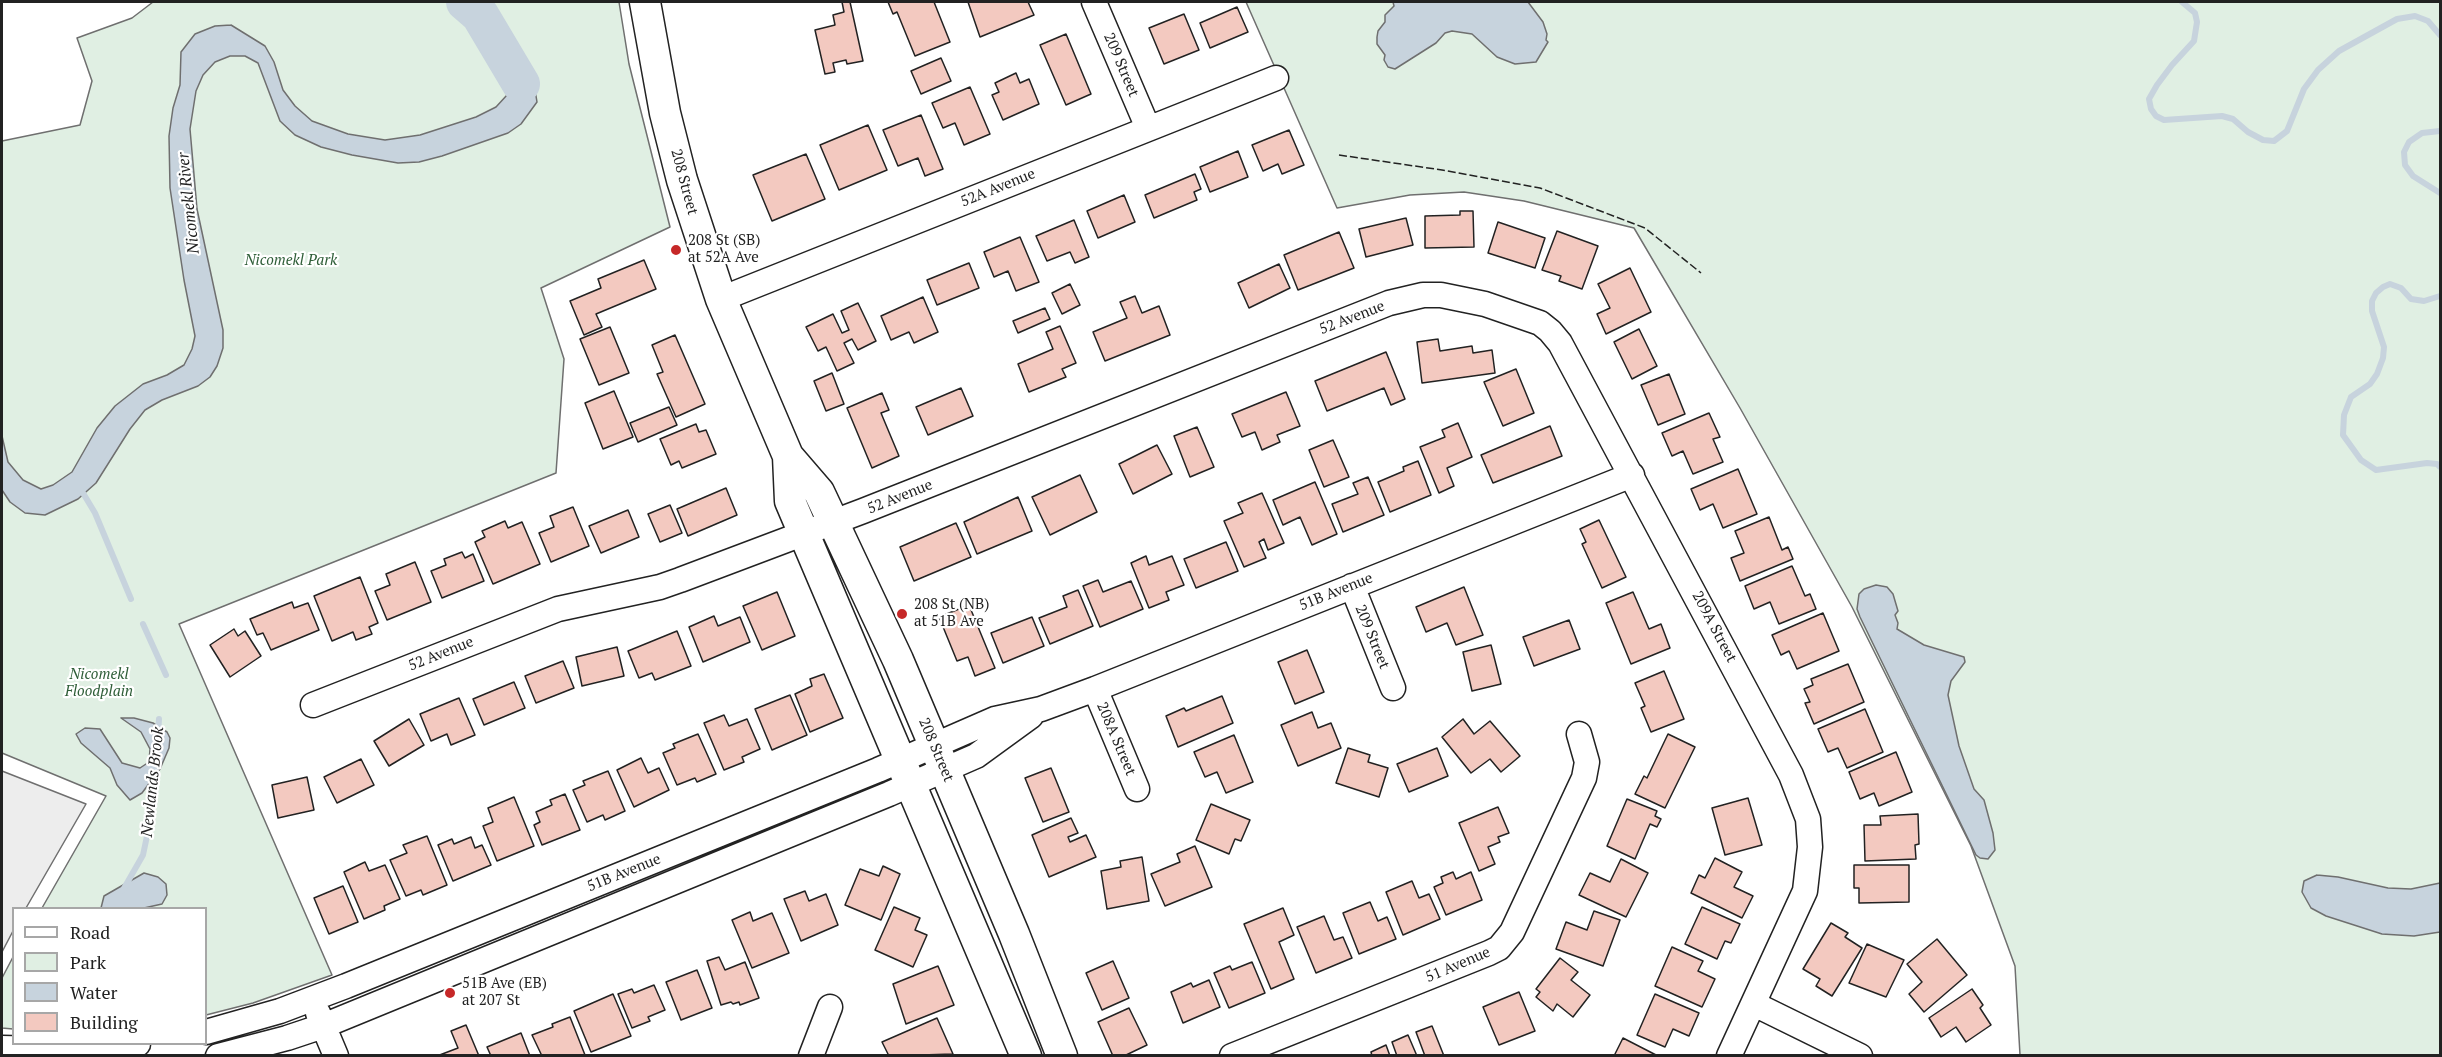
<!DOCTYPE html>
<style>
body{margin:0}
#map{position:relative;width:2442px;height:1057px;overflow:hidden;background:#fff;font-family:"PT Serif",serif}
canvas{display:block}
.frame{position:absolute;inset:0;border:3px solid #222;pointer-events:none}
.legend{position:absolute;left:12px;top:907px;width:195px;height:138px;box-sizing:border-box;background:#fff;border:2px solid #a7a7a7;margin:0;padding:8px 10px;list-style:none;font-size:18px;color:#222}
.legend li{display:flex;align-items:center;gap:12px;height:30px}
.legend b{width:30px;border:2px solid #a7a7a7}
</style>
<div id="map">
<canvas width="2442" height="1057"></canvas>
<div class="frame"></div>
<ul class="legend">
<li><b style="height:8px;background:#fff"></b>Road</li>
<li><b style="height:16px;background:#e0efe3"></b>Park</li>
<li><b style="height:16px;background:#c7d3dd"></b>Water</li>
<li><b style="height:16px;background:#f3c9c0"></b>Building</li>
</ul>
</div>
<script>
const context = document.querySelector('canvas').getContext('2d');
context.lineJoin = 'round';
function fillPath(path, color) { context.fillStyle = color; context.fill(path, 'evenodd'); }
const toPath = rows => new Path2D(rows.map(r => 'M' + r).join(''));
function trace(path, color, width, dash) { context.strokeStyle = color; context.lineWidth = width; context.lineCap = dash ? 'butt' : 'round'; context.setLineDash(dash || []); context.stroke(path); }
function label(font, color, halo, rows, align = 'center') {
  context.font = font + ' "PT Serif",serif'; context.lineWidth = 4.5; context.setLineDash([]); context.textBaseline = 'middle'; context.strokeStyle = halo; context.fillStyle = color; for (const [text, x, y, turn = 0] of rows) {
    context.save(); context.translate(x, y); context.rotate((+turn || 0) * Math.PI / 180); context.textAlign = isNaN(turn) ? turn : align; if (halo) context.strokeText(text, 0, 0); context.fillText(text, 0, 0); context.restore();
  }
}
const green = toPath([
 [153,2,619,2,629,64,670,227,541,288,564,359,556,473,179,624,332,975,253,1003,206,1015,206,908,42,908,106,796,2,753,2,141,80,125,92,81,77,38,132,18,153,2],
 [1246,2,2440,2,2440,1055,2020,1055,2015,966,1971,846,1852,607,1740,408,1634,228,1524,201,1464,192,1410,195,1337,208,1246,2],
 [13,957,13,1029,2,1028,2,978,13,957]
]);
fillPath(green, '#e0efe3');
trace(green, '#6f6f6f', 1.5);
const parking = toPath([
 [2,771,86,804,26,908,14,908,13,931,2,952,2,771]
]);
fillPath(parking, '#ededed');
trace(parking, '#6f6f6f', 1.5);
const water = toPath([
 [1393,2,1528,2,1543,22,1547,34,1546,40,1548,42,1536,62,1515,64,1497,57,1472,34,1452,31,1445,33,1436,43,1395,69,1388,67,1384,60,1385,55,1377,44,1377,37,1378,31,1385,22,1385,15,1394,6,1393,2],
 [231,25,265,46,274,62,283,90,295,106,312,121,348,134,385,140,420,135,476,117,496,107,507,95,507,86,500,70,482,44,498,39,525,73,535,90,537,102,521,124,508,133,442,156,419,162,398,163,352,155,321,147,295,135,280,121,258,63,245,56,230,56,215,62,203,75,196,91,190,129,197,209,223,330,223,348,217,366,210,377,198,386,162,400,145,410,130,429,96,483,78,499,45,515,25,513,10,502,2,490,2,436,8,462,23,480,41,489,53,485,72,472,97,428,115,406,143,384,167,375,184,365,192,349,195,336,184,280,170,188,169,136,173,108,180,85,181,52,195,34,215,26,231,25],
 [1876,585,1887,587,1893,594,1898,611,1895,615,1898,623,1897,629,1924,645,1964,657,1965,662,1951,681,1948,695,1959,746,1974,789,1984,800,1993,833,1995,850,1988,859,1980,858,1976,855,1860,617,1857,609,1859,594,1864,589,1876,585],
 [121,718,134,718,153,723,167,732,170,738,169,748,160,769,142,793,130,800,117,785,110,768,81,743,76,734,85,728,100,729,122,763,140,768,149,762,150,749,141,732,121,718],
 [144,873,158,877,166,884,167,895,162,904,144,908,101,908,104,896,144,873],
 [2317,875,2338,877,2388,888,2411,889,2440,883,2440,932,2414,936,2382,934,2326,916,2311,908,2302,892,2304,881,2317,875]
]);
fillPath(water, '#c7d3dd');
trace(water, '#6f6f6f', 1.5);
trace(toPath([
 [2182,2,2195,13,2197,22,2194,41,2172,65,2157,85,2149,99,2151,109,2156,116,2164,120,2222,116,2233,119,2248,132,2263,140,2274,141,2287,131,2304,89,2318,70,2339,51,2397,19,2415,16,2428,21,2440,35],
 [2440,131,2422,133,2409,142,2404,152,2405,165,2413,176,2440,193],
 [2440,296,2424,301,2411,299,2401,288,2390,284,2383,287,2376,293,2372,301,2372,311,2384,347,2383,358,2377,374,2370,384,2351,397,2344,415,2343,435,2361,460,2376,470,2427,463,2437,464,2440,467],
 [80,488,95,513,131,599],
 [143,624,166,675],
 [158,734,159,719],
 [123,890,143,855,151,817,155,769]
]), '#c7d3dd', 6);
trace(toPath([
 [465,2,480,15,521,84]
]), '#c7d3dd', 38);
const building = toPath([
 [842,2,850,2,863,61,847,64,846,60,833,63,835,72,825,74,815,30,835,25,833,15,844,12,842,2],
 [888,2,934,2,950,42,915,56,897,12,893,14,888,2],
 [968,2,1028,2,1034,15,980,37,968,2],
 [1237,7,1248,32,1210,48,1200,23,1237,7],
 [1184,14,1199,50,1164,64,1149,28,1184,14],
 [1066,34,1091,94,1066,105,1040,45,1066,34],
 [941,58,951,81,921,94,911,71,941,58],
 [1016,73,1020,83,1029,79,1039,104,1003,120,992,95,999,92,995,83,1016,73],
 [970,87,990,134,964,145,955,123,943,128,932,103,970,87],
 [921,115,943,169,925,176,918,158,898,166,883,130,921,115],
 [868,125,887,170,839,190,820,145,868,125],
 [1289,130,1304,165,1282,174,1278,164,1263,171,1252,145,1289,130],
 [1238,151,1248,177,1210,192,1200,167,1238,151],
 [806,154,825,199,772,221,753,175,806,154],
 [1195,174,1201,189,1194,192,1197,200,1154,218,1145,195,1195,174],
 [1124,195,1135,222,1098,238,1087,211,1124,195],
 [1460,211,1473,211,1474,247,1425,248,1425,216,1460,215,1460,211],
 [1406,218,1413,245,1366,257,1359,229,1406,218],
 [1074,220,1089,257,1075,263,1070,252,1047,261,1036,236,1074,220],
 [1498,222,1545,238,1535,268,1488,253,1498,222],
 [1557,231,1598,246,1582,289,1559,281,1561,276,1542,270,1557,231],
 [1339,232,1354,268,1298,290,1284,255,1339,232],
 [1020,237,1039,282,1016,291,1008,271,994,277,984,252,1020,237],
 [644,260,656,289,596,314,602,327,584,335,570,301,601,288,598,279,644,260],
 [969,263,979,288,937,305,927,280,969,263],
 [1279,264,1290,288,1249,308,1238,283,1279,264],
 [1630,268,1651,312,1606,334,1597,314,1610,308,1598,284,1630,268],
 [1070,284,1080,305,1062,314,1052,293,1070,284],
 [1135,296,1142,313,1159,306,1170,335,1105,361,1093,332,1127,318,1120,302,1135,296],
 [923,297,938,332,914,343,909,332,891,340,881,316,923,297],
 [858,303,876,341,858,350,852,339,844,343,854,363,837,371,826,347,818,351,806,327,833,314,842,333,849,330,841,311,858,303],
 [1045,308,1050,319,1018,333,1013,321,1045,308],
 [1060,326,1076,363,1062,369,1066,377,1029,392,1018,364,1053,349,1046,332,1060,326],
 [610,327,629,373,599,385,580,339,610,327],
 [1639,329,1657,366,1632,379,1614,342,1639,329],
 [675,335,705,404,676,417,657,374,663,372,652,345,675,335],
 [1438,339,1440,351,1472,346,1473,353,1492,350,1495,373,1422,383,1417,342,1438,339],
 [1386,352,1405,399,1391,405,1384,388,1327,411,1315,381,1386,352],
 [1516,369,1534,413,1503,426,1484,382,1516,369],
 [832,373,844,404,826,411,814,381,832,373],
 [1669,374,1685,414,1658,425,1641,385,1669,374],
 [961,388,973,416,928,435,916,407,961,388],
 [614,391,633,437,603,449,585,403,614,391],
 [1286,392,1300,426,1277,435,1280,442,1262,450,1255,432,1242,437,1232,414,1286,392],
 [882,393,889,410,881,413,899,456,872,468,847,408,882,393],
 [669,407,677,425,638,442,630,423,669,407],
 [1709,413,1720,437,1713,439,1723,462,1693,474,1683,451,1672,456,1662,433,1709,413],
 [1458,423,1472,457,1447,468,1454,486,1439,493,1420,447,1445,437,1442,430,1458,423],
 [696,424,699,432,706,430,716,454,682,468,679,461,671,465,660,439,696,424],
 [1550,426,1562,456,1493,483,1481,455,1550,426],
 [1197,427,1214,467,1190,477,1174,436,1197,427],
 [1333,440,1349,477,1324,487,1309,450,1333,440],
 [1157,445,1172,474,1133,494,1119,464,1157,445],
 [1418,461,1431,495,1390,512,1378,482,1404,471,1403,467,1418,461],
 [1738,469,1757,514,1723,528,1713,504,1700,510,1691,489,1738,469],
 [1080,475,1097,512,1050,535,1032,497,1080,475],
 [1368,477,1384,515,1343,532,1332,504,1358,494,1353,483,1368,477],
 [1315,482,1337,534,1312,545,1300,517,1283,525,1273,500,1315,482],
 [726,488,737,515,688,536,677,509,726,488],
 [1262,493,1284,543,1268,550,1264,539,1259,542,1266,558,1244,567,1224,521,1243,513,1238,503,1262,493],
 [1018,497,1032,531,977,554,964,522,1018,497],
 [670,505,682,533,660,542,648,514,670,505],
 [573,507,589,546,551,562,539,533,554,527,550,516,573,507],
 [628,510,639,537,601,553,589,526,628,510],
 [1769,517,1782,550,1788,547,1793,559,1740,581,1731,558,1744,553,1735,531,1769,517],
 [1599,520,1626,577,1602,588,1582,544,1586,542,1580,529,1599,520],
 [505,521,508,528,522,522,540,564,493,584,475,542,485,537,482,531,505,521],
 [956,523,971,557,914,581,900,547,956,523],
 [1226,542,1238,571,1196,588,1184,559,1226,542],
 [462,552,465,558,473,554,484,581,442,598,431,571,446,565,444,559,462,552],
 [1146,556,1149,565,1172,556,1184,585,1166,592,1169,600,1149,608,1131,563,1146,556],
 [415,562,431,602,387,620,375,591,390,585,386,574,415,562],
 [1792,566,1805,596,1810,594,1816,609,1779,624,1770,602,1754,609,1745,586,1792,566],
 [360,577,378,623,369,627,372,634,356,640,353,632,332,641,314,596,360,577],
 [1098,580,1103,592,1131,581,1143,609,1100,627,1083,586,1098,580],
 [1464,587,1483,635,1456,645,1447,623,1426,632,1416,607,1464,587],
 [1078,590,1093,626,1050,644,1039,618,1067,607,1063,596,1078,590],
 [777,592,795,636,762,650,743,606,777,592],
 [1633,592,1649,629,1661,624,1670,648,1631,664,1606,603,1633,592],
 [292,602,294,608,308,603,319,630,271,650,263,633,257,635,250,619,292,602],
 [969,605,995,668,975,676,968,657,957,661,939,617,969,605],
 [1823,613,1839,651,1797,669,1789,651,1781,655,1772,635,1823,613],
 [714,616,718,626,740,617,750,642,703,662,689,627,714,616],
 [1032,617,1044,646,1003,663,991,633,1032,617],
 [1569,620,1580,649,1534,666,1523,637,1569,620],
 [234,629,238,636,245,631,261,656,230,677,210,645,234,629],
 [677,631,691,666,655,680,652,673,639,678,628,651,677,631],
 [1491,645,1501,684,1472,691,1463,652,1491,645],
 [617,647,624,676,582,686,576,657,617,647],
 [1307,650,1324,692,1295,704,1278,662,1307,650],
 [563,661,574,688,536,703,525,676,563,661],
 [1848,664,1864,702,1814,724,1805,703,1810,702,1804,689,1813,685,1811,679,1848,664],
 [1664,671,1684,719,1651,732,1641,708,1645,706,1635,683,1664,671],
 [824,674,843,718,810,732,795,694,812,686,810,679,824,674],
 [514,682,525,708,484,725,473,699,514,682],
 [790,695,807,735,772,750,755,709,790,695],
 [1222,696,1233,723,1178,747,1166,716,1184,708,1186,711,1222,696],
 [459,698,475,735,451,745,447,734,431,741,420,714,459,698],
 [1865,709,1883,752,1847,768,1838,748,1828,752,1818,729,1865,709],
 [1312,712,1318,728,1331,723,1341,748,1298,766,1281,725,1312,712],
 [724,715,729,726,747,719,760,749,742,757,744,762,724,770,704,723,724,715],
 [409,719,424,745,389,766,374,741,409,719],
 [1463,719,1474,734,1490,721,1520,756,1501,772,1490,759,1471,773,1442,737,1463,719],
 [698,734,716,774,697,782,695,778,677,785,663,753,675,748,673,744,698,734],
 [1668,734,1695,747,1665,808,1635,794,1644,776,1647,778,1668,734],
 [1234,735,1253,782,1226,793,1217,772,1205,777,1194,752,1234,735],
 [1348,748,1370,755,1368,762,1388,768,1379,797,1336,783,1348,748],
 [1437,748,1448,776,1409,792,1397,764,1437,748],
 [1896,752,1912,792,1879,806,1874,793,1860,799,1849,772,1896,752],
 [641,758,648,773,659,768,669,790,634,807,617,770,641,758],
 [361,759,374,785,337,803,324,777,361,759],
 [1051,768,1069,812,1043,822,1025,778,1051,768],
 [608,771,625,811,605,820,603,815,587,822,573,790,585,785,583,781,608,771],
 [307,777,314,810,278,818,272,785,307,777],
 [565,794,580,830,542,845,534,825,540,822,536,812,552,805,550,800,565,794],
 [514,797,534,846,497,861,483,826,493,822,488,808,514,797],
 [1748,798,1762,845,1725,855,1712,808,1748,798],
 [1627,799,1657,811,1655,816,1661,819,1657,827,1650,824,1635,859,1607,846,1627,799],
 [1211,804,1250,820,1241,841,1235,839,1229,854,1196,840,1211,804],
 [1498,807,1509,833,1498,837,1500,842,1488,847,1495,864,1479,871,1459,823,1498,807],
 [1918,814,1919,844,1915,845,1916,859,1865,861,1864,825,1881,825,1880,816,1918,814],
 [1071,818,1078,833,1068,837,1070,842,1086,835,1096,857,1049,877,1032,835,1071,818],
 [427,836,447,885,423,895,421,890,406,896,390,860,407,853,403,845,427,836],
 [471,837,475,848,482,845,491,865,453,881,438,845,452,839,454,844,471,837],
 [1195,846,1212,887,1165,906,1151,874,1180,862,1177,854,1195,846],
 [1142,857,1149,901,1107,909,1101,871,1121,867,1120,861,1142,857],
 [1715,858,1742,872,1734,887,1753,896,1742,918,1691,893,1699,875,1705,878,1715,858],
 [1621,859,1648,873,1626,917,1579,895,1590,873,1610,882,1621,859],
 [365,862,369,871,385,865,400,899,384,906,385,910,364,919,344,872,365,862],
 [1854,865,1909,865,1909,902,1859,903,1859,888,1854,888,1854,865],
 [883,866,900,874,881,920,845,905,860,869,879,876,883,866],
 [1453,872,1456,879,1471,872,1482,900,1446,915,1434,887,1443,883,1441,877,1453,872],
 [1412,881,1419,898,1429,894,1440,919,1403,935,1386,892,1412,881],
 [343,886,358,922,329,934,314,898,343,886],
 [805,891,809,901,826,894,838,925,801,941,784,899,805,891],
 [1370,902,1378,921,1387,917,1396,939,1359,954,1343,913,1370,902],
 [894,907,920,918,915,930,927,935,913,967,875,950,894,907],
 [1702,907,1740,924,1731,943,1725,941,1717,959,1685,944,1702,907],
 [1283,908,1294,935,1279,942,1294,979,1271,989,1244,924,1283,908],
 [1594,911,1620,920,1603,966,1556,949,1566,922,1587,930,1594,911],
 [750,912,753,921,772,913,789,953,752,968,732,920,750,912],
 [1324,916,1334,940,1343,937,1352,958,1316,973,1297,927,1324,916],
 [1831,923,1848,933,1845,937,1862,948,1832,996,1816,986,1820,979,1803,969,1831,923],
 [1937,939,1967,975,1924,1012,1909,994,1922,982,1907,964,1937,939],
 [1867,944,1904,960,1886,997,1849,983,1867,944],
 [1672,947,1703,961,1698,971,1715,979,1702,1007,1655,986,1672,947],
 [719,957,725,970,745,962,759,998,740,1005,739,1002,733,1004,731,1002,721,1005,707,961,719,957],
 [1560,958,1578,972,1571,980,1590,995,1573,1017,1557,1004,1553,1011,1536,997,1540,992,1536,989,1560,958],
 [1113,961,1129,998,1102,1010,1086,973,1113,961],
 [1252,962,1265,993,1229,1008,1214,973,1230,966,1232,970,1252,962],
 [938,966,954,1005,906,1024,893,984,938,966],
 [697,970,712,1008,681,1020,666,982,697,970],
 [1209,980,1220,1007,1183,1023,1171,992,1191,983,1193,987,1209,980],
 [654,985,665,1010,648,1017,650,1021,632,1028,618,994,632,989,634,993,654,985],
 [1972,989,1983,1005,1980,1008,1991,1025,1966,1042,1956,1027,1941,1037,1929,1018,1972,989],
 [1519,992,1535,1031,1499,1045,1483,1007,1519,992],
 [613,994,631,1036,591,1052,574,1011,613,994],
 [1655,994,1699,1013,1689,1036,1673,1029,1665,1047,1637,1035,1655,994],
 [1129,1008,1147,1045,1124,1056,1113,1056,1098,1022,1129,1008],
 [570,1017,585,1055,542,1056,532,1035,553,1027,552,1024,570,1017],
 [937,1018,953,1054,889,1056,882,1042,937,1018],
 [466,1025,479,1056,437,1056,458,1048,451,1031,466,1025],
 [1432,1026,1444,1056,1425,1056,1416,1032,1432,1026],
 [521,1033,530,1056,491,1056,487,1047,521,1033],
 [1408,1035,1417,1056,1397,1056,1392,1042,1408,1035],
 [1623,1038,1658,1056,1614,1056,1623,1038],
 [1386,1045,1390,1056,1372,1056,1371,1052,1386,1045]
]);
fillPath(building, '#f3c9c0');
trace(building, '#222', 1.5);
const minor = toPath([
 [1094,2,1148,128],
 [721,299,1276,78],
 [1352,586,1393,688],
 [1095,689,1137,789],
 [313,705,558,609,660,587,680,580,863,511,1389,303,1423,295,1441,295,1485,304,1540,323,1550,331,1560,343,1791,775,1808,819,1810,847,1805,891,1729,1056],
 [1754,1004,1860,1056],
 [318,1013,336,1056],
 [206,1032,280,1011,346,986,878,770,995,719,1041,709,1095,689,1632,475],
 [2,1048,81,1050,138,1044],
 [218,1056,287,1038,323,1026,889,794,976,756,1031,716],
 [811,1056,830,1007],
 [1232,1056,1489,953,1499,948,1512,932,1584,778,1587,762,1579,734]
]);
const major = toPath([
 [645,2,665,113,682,180,721,299,788,456,819,492,898,660,1014,934,1062,1056],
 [788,456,790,501,1026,1056]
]);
trace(minor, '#222', 27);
trace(major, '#222', 33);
trace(minor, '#fff', 24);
trace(major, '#fff', 30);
trace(toPath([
 [1339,155,1442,170,1540,188,1645,228,1701,273]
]), '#222', 1.5, [8, 3]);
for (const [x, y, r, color] of [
 [676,250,6,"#c62828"],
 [902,614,6,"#c62828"],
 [450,993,6,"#c62828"]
]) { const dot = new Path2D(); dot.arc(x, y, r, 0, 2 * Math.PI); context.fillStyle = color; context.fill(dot); trace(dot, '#fff', 2); }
label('15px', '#222', '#fff', [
 ["209 Street",1121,65,67],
 ["208 Street",684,182,75],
 ["52A Avenue",998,188,-22],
 ["52 Avenue",1352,318,-21],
 ["52 Avenue",900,497,-22],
 ["51B Avenue",1336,592,-22],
 ["209A Street",1714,627,62],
 ["209 Street",1372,637,68],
 ["52 Avenue",441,654,-22],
 ["208A Street",1116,739,67],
 ["208 Street",936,750,67],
 ["51B Avenue",624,873,-22],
 ["51 Avenue",1458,965,-23]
]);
label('15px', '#222', '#fff', [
 ["208 St (SB)",688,241],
 ["at 52A Ave",688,258],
 ["208 St (NB)",914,605],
 ["at 51B Ave",914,622],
 ["51B Ave (EB)",462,984],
 ["at 207 St",462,1001]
], 'left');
label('italic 15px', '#2f5e38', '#fff', [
 ["Nicomekl Park",291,261],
 ["Nicomekl",99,675],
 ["Floodplain",99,692]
]);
label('italic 16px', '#222', '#fff', [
 ["Nicomekl River",189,203,-96],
 ["Newlands Brook",153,782,-84]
]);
</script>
